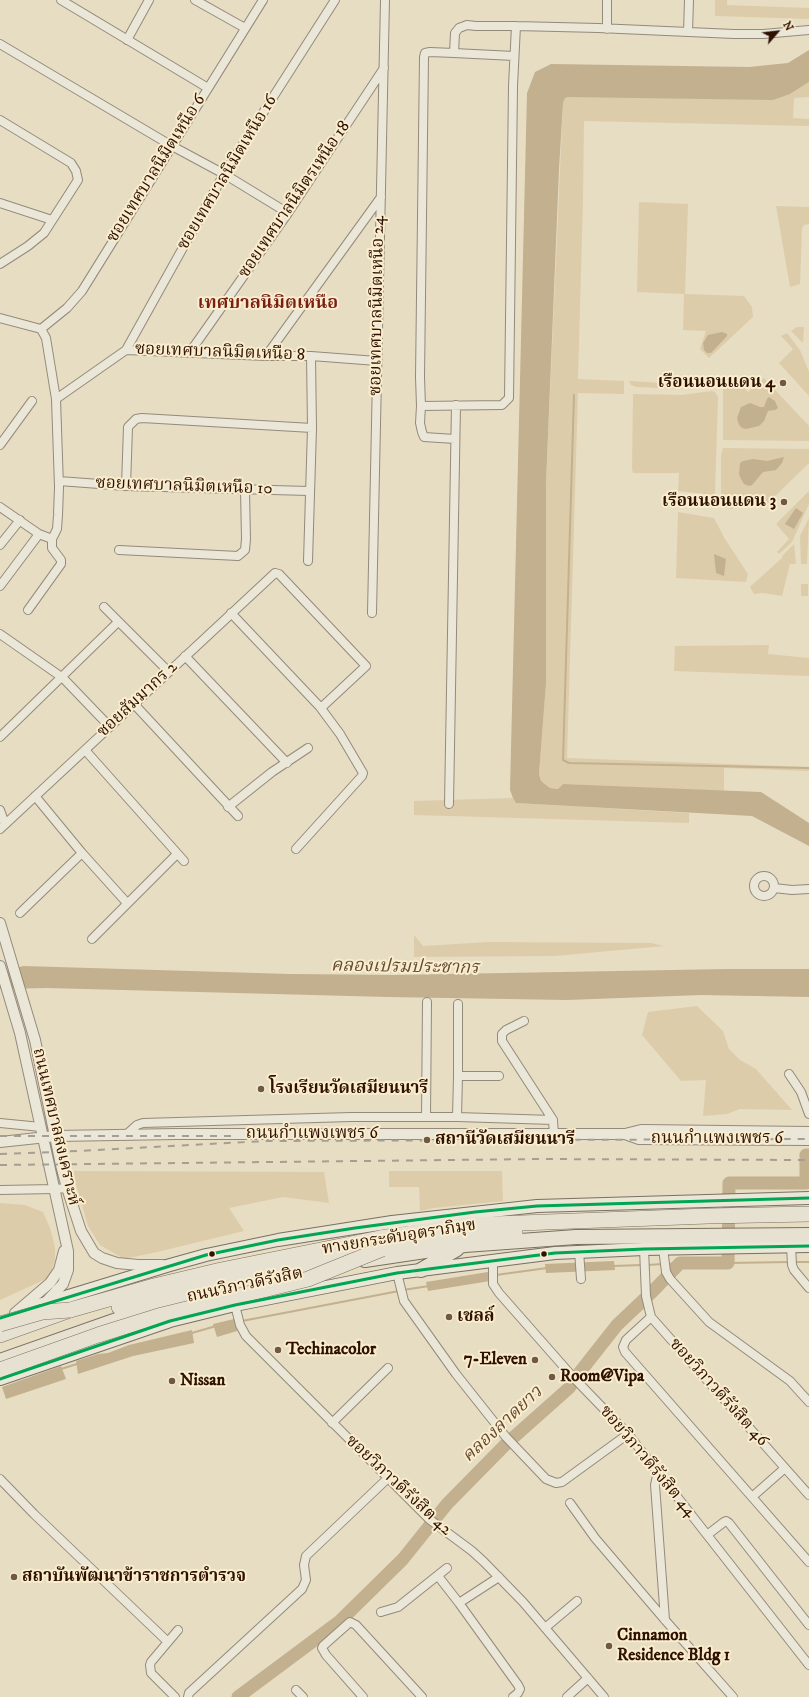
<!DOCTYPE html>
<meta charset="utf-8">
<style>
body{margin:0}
#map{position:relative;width:809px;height:1697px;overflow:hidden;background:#e7ddc3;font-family:"IM FELL DW Pica",serif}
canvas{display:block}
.north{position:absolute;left:757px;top:12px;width:40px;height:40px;-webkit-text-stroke:3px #f9edce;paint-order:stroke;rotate:62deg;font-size:11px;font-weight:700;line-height:16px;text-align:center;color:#2f1102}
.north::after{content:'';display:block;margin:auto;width:14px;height:18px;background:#2f1102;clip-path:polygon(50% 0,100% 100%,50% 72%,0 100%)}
</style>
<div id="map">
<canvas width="809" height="1697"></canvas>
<div class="north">N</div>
</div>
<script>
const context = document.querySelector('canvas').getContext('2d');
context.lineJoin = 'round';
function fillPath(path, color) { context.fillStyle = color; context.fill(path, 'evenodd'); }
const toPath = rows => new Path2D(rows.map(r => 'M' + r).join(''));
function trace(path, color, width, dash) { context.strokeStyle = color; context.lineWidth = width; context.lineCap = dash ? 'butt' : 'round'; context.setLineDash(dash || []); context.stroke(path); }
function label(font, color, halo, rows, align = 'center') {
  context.font = font + ' "IM FELL DW Pica","Noto Serif Thai",serif'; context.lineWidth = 4; context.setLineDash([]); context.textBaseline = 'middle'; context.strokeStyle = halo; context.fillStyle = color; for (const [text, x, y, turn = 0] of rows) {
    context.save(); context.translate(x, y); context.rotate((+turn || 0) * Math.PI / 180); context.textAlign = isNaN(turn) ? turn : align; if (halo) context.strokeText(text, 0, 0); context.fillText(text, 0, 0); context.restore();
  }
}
fillPath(toPath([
 [715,0,727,0,727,5,809,8,809,19,715,16],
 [809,82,809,97,794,98,793,118,809,119,809,126,584,121,583,201,578,379,624,381,624,394,578,393,567,758,809,767,809,771,724,768,724,791,563,784,558,789,550,788,541,781,539,774,546,683,546,483,563,103,565,98,568,97,790,94],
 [639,202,688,204,685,294,744,296,752,307,753,317,709,358,700,349,706,331,683,330,684,294,637,292],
 [776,206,809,207,809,224,804,225,802,228,800,284,790,287],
 [797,327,804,327,803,343,791,331],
 [787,333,800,350,809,372,809,396,779,363,793,349,781,336],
 [736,378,748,392,764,378,809,426,809,441,723,440,723,385,677,389,637,387,631,385,629,381,681,384],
 [712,391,715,392,718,397,715,493,714,495,678,491,679,473,633,473,632,469,633,394,682,395],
 [723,448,809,449,809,463,762,509,748,494,732,509,721,507,721,455],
 [809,491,809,504,792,542,779,554,777,552,789,539,776,524],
 [678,512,714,518,725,539,748,574,746,582,676,578],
 [809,518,807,564,801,564,800,536],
 [794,544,796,564,790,564,782,596,763,593,754,594,750,587,752,585,782,558,782,556],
 [801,584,808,584,808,596,801,596],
 [769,645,768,654,809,658,809,676,674,671,675,646],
 [513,798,517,803,689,813,689,823,414,815,414,801],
 [414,935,423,946,488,942,651,943,664,946,555,956,414,957],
 [697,1006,723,1031,729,1049,740,1060,756,1069,792,1110,740,1109,727,1114,703,1116,706,1080,681,1081,642,1035,648,1012],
 [72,1171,324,1172,329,1203,283,1197,229,1208,244,1231,157,1252,124,1259,100,1245,88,1226],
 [389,1171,502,1171,503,1201,434,1208,420,1211,419,1187,389,1187],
 [0,1203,25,1205,43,1212,50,1228,55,1247,55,1259,52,1269,46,1279,0,1300]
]), '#dca');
fillPath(toPath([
 [809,50,809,82,790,94,773,100,568,97,565,98,563,103,559,169,546,483,546,683,539,774,541,781,550,788,558,789,563,784,761,792,809,823,809,846,752,816,516,803,513,798,510,790,527,93,535,72,551,64,749,67,788,63],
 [722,332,727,334,727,336,711,353,707,353,704,350,703,343,708,335],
 [769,397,775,401,778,408,775,410,768,411,764,421,759,426,746,429,742,428,739,425,737,418,741,407,750,403,760,407,764,407,767,399],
 [784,457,782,463,776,470,763,472,752,485,749,486,744,484,741,479,739,474,740,463,743,461,753,459,767,461],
 [796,508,803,513,794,529,785,524],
 [714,554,726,559,724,576,716,573],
 [23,966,290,974,394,975,728,969,809,969,809,997,701,995,567,1000,388,997,47,988,0,989,0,973],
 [614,1261,615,1270,546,1273,545,1264],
 [488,1272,490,1281,428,1291,426,1282],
 [234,1319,237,1331,217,1337,213,1324],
 [192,1330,194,1343,133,1356,78,1374,76,1361,98,1354,108,1353,129,1345],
 [61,1366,66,1379,6,1399,2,1387]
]), '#c2b08e');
trace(toPath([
 [574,395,563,760,569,763,809,768],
 [806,1183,809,1183],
 [794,1262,809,1262],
 [728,1263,790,1262],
 [667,1264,680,1263],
 [647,1265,663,1264],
 [613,1266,643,1265],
 [496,1275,547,1268],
 [403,1290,429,1286],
 [242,1321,399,1291],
 [192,1333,216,1326],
 [61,1369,77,1364]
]), '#c2b08e', 2);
trace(toPath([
 [238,1697,340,1621,403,1559,447,1504,506,1444,569,1388,580,1372,617,1325,653,1291,680,1263,728,1263,729,1183,806,1183,806,1155,809,1155]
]), '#c2b08e', 13);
const minor = toPath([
 [61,0,208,88],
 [195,0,245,28],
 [516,26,513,86,509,398,502,405,421,406,420,377,424,57,425,53,430,52,454,53,455,33,459,28,467,25,476,26,516,26,598,28,734,34,763,34,809,30],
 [607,29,607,0],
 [688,32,689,0],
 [127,40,149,0],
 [0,44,172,146,224,174,288,213],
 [454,53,514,56],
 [0,120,71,163,76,171,78,180,44,233,28,246,0,264],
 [0,203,52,220],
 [0,318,41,329,46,338,56,399,59,487,58,515,57,529,52,539,52,548,61,560,61,564,28,610],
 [41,329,67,308,82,291,263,0],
 [126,350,224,174,335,0],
 [190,352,288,213,384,68],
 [266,356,381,197],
 [56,399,126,350,266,356,311,356,377,361],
 [421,406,420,423,422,432,424,437,455,439],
 [0,445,32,401],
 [59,481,126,486,309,491],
 [126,486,128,427,136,419,142,418,312,428],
 [0,507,39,534,52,539],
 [0,545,20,520],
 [119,550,238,556,245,550,246,539,245,490],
 [308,561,312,428,311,356],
 [0,586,39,534],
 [104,607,169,672],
 [231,613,320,707,340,734,363,773,362,776,296,849],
 [372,613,385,0],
 [0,634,63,678,110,727],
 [185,656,287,763],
 [134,704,238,816],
 [0,737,118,622],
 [85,750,184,861],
 [35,796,82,853,127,903],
 [449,804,456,405],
 [228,807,272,772,308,748],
 [0,810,5,824],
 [0,829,275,573,279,574,366,666,323,706,320,707],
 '754 886a10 10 0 1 1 20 0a10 10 0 1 1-20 0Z',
 [774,888,792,890,809,889],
 [20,913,82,853],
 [92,939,177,854],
 [524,1021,506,1030,502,1034,502,1041,553,1120,554,1135],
 [789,1074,801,1092,809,1114],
 [458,1076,458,1004],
 [499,1076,458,1076,457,1117,553,1120],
 [426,1117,427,1002],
 [0,1123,41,1127],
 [126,1135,137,1125,143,1123,351,1117,457,1117],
 [0,1190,55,1189,67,1188],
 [791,1246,792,1265,794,1270,809,1288],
 [663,1248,666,1272,670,1279,709,1322,790,1381,809,1402],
 [644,1249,646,1296,651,1317,809,1495],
 [579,1251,581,1279],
 [493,1260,493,1284,499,1293,572,1376,628,1434,809,1665],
 [397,1273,404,1301,456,1374,506,1437,546,1479,556,1483,562,1482,628,1434],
 [235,1305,240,1325,246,1336,429,1519,472,1551,484,1562,523,1602,604,1697],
 [651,1317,626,1340,623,1347,625,1352,809,1562],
 [332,1423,388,1368],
 [658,1471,655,1485,665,1620],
 [0,1479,34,1514,168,1642],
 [752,1497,785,1468],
 [570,1503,595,1538,665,1620,733,1697],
 [707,1535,724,1522,726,1521,729,1523,809,1625],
 [438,1576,459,1603],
 [499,1577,459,1603,518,1685,520,1689,518,1693,513,1697],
 [381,1612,398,1607,447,1568],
 [545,1628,577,1601],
 [296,1690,303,1697],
 [175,1697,151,1673,150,1665,151,1662,178,1630],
 [188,1697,189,1693,302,1589,306,1580,304,1565,306,1556,387,1479],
 [363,1697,326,1655,322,1648,323,1646,350,1622,356,1625,422,1697],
 [567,1697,588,1678]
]);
const tertiary = toPath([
 [0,923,35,1040,61,1165,67,1188,81,1231,94,1253,102,1258,117,1263,138,1265,162,1265],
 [0,966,20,1033,68,1251,68,1270,63,1284,45,1303],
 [625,1134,639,1139,809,1140],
 [0,1142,56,1136,176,1134,625,1134,641,1130,809,1132],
 [15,1313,50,1283,59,1270,64,1251]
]);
const secondary = toPath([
 [26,1309,170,1265,206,1255,278,1240,392,1222,537,1206,809,1198],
 [0,1379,170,1321,235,1305,397,1273,555,1253,644,1249,809,1246]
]);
const trunk = toPath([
 [365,1260,465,1245,576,1237,809,1235],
 [421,1270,457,1249],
 [0,1361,159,1305,294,1275]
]);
const motorway = toPath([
 [119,1307,225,1281,382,1249,467,1237,515,1233],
 [0,1335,70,1310,154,1286,221,1270,380,1238,467,1225,708,1216,809,1214]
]);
trace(minor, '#948a7a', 10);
trace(tertiary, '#948a7a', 12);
trace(secondary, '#7a7061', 14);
trace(trunk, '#7a7061', 16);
trace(motorway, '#7a7061', 16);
trace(minor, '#eae6d8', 8);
trace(tertiary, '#eae6d8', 10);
trace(secondary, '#eae6d8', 12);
trace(trunk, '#e7e1d2', 14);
trace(motorway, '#e7e1d2', 15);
trace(toPath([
 [0,1136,232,1136],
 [0,1154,58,1152,266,1141,809,1139],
 [0,1165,540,1159,809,1160]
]), '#a69e93', 2, [7, 7]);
const motorwayBridge = toPath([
 [0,1324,42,1312,70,1310],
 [0,1370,98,1335,162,1315,308,1279,382,1249]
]);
trace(motorwayBridge, '#7a7061', 16, []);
trace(motorwayBridge, '#e7e1d2', 15);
trace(toPath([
 [0,1318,206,1255,278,1240,355,1228,475,1212,537,1206,809,1198],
 [0,1379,170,1321,235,1305,397,1273,555,1253,644,1249,809,1246]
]), '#00a651', 3);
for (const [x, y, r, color] of [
 [783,383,4,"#6f5846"],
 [784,502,4,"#6f5846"],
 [261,1089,4,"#6f5846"],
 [427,1140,4,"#6f5846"],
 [212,1254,3.5,"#2f1102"],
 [544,1254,3.5,"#2f1102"],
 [449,1317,4,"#6f5846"],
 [278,1350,4,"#6f5846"],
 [535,1360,4,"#6f5846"],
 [552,1377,4,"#6f5846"],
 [172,1381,4,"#6f5846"],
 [14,1577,4,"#6f5846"],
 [609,1646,4,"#6f5846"]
]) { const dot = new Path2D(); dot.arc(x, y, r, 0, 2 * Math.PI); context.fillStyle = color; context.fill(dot); trace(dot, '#f9edce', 1.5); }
label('17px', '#2f1102', '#f9edce', [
 ["ซอยเทศบาลนิมิตเหนือ 6",157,169,-58],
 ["ซอยเทศบาลนิมิตเหนือ 16",228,173,-59],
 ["ซอยเทศบาลนิมิตรเหนือ 18",295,200,-56],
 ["ซอยเทศบาลนิมิตเหนือ 24",378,306,-89],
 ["ซอยเทศบาลนิมิตเหนือ 8",220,353,2],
 ["ซอยเทศบาลนิมิตเหนือ 10",184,487,2],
 ["ซอยสัมมากร 2",138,700,-43],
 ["ถนนเทศบาลสงเคราะห์",55,1127,77],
 ["ถนนกำแพงเพชร 6",312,1134],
 ["ถนนกำแพงเพชร 6",717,1139],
 ["ทางยกระดับอุตราภิมุข",399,1238,-9],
 ["ถนนวิภาวดีรังสิต",245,1286,-12],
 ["ซอยวิภาวดีรังสิต 46",718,1393,48],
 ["ซอยวิภาวดีรังสิต 44",647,1462,50],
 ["ซอยวิภาวดีรังสิต 42",398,1486,43]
]);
label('bold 17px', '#2f1102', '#f9edce', [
 ["เรือนนอนแดน 4",775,383,"right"],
 ["เรือนนอนแดน 3",776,502,"right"],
 ["โรงเรียนวัดเสมียนนารี",269,1089],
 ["สถานีวัดเสมียนนารี",435,1140],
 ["เชลล์",457,1317],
 ["Techinacolor",286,1350],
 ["7-Eleven",527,1360,"right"],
 ["Room@Vipa",560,1377],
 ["Nissan",180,1381],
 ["สถาบันพัฒนาข้าราชการตำรวจ",22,1577],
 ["Cinnamon",617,1636],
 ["Residence Bldg 1",617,1656]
], 'left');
label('bold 18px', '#7a1f14', '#f9edce', [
 ["เทศบาลนิมิตเหนือ",268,304]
]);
label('italic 18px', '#634931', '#f9edce', [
 ["คลองเปรมประชากร",405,968,1],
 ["คลองลาดยาว",503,1425,-43]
]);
</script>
